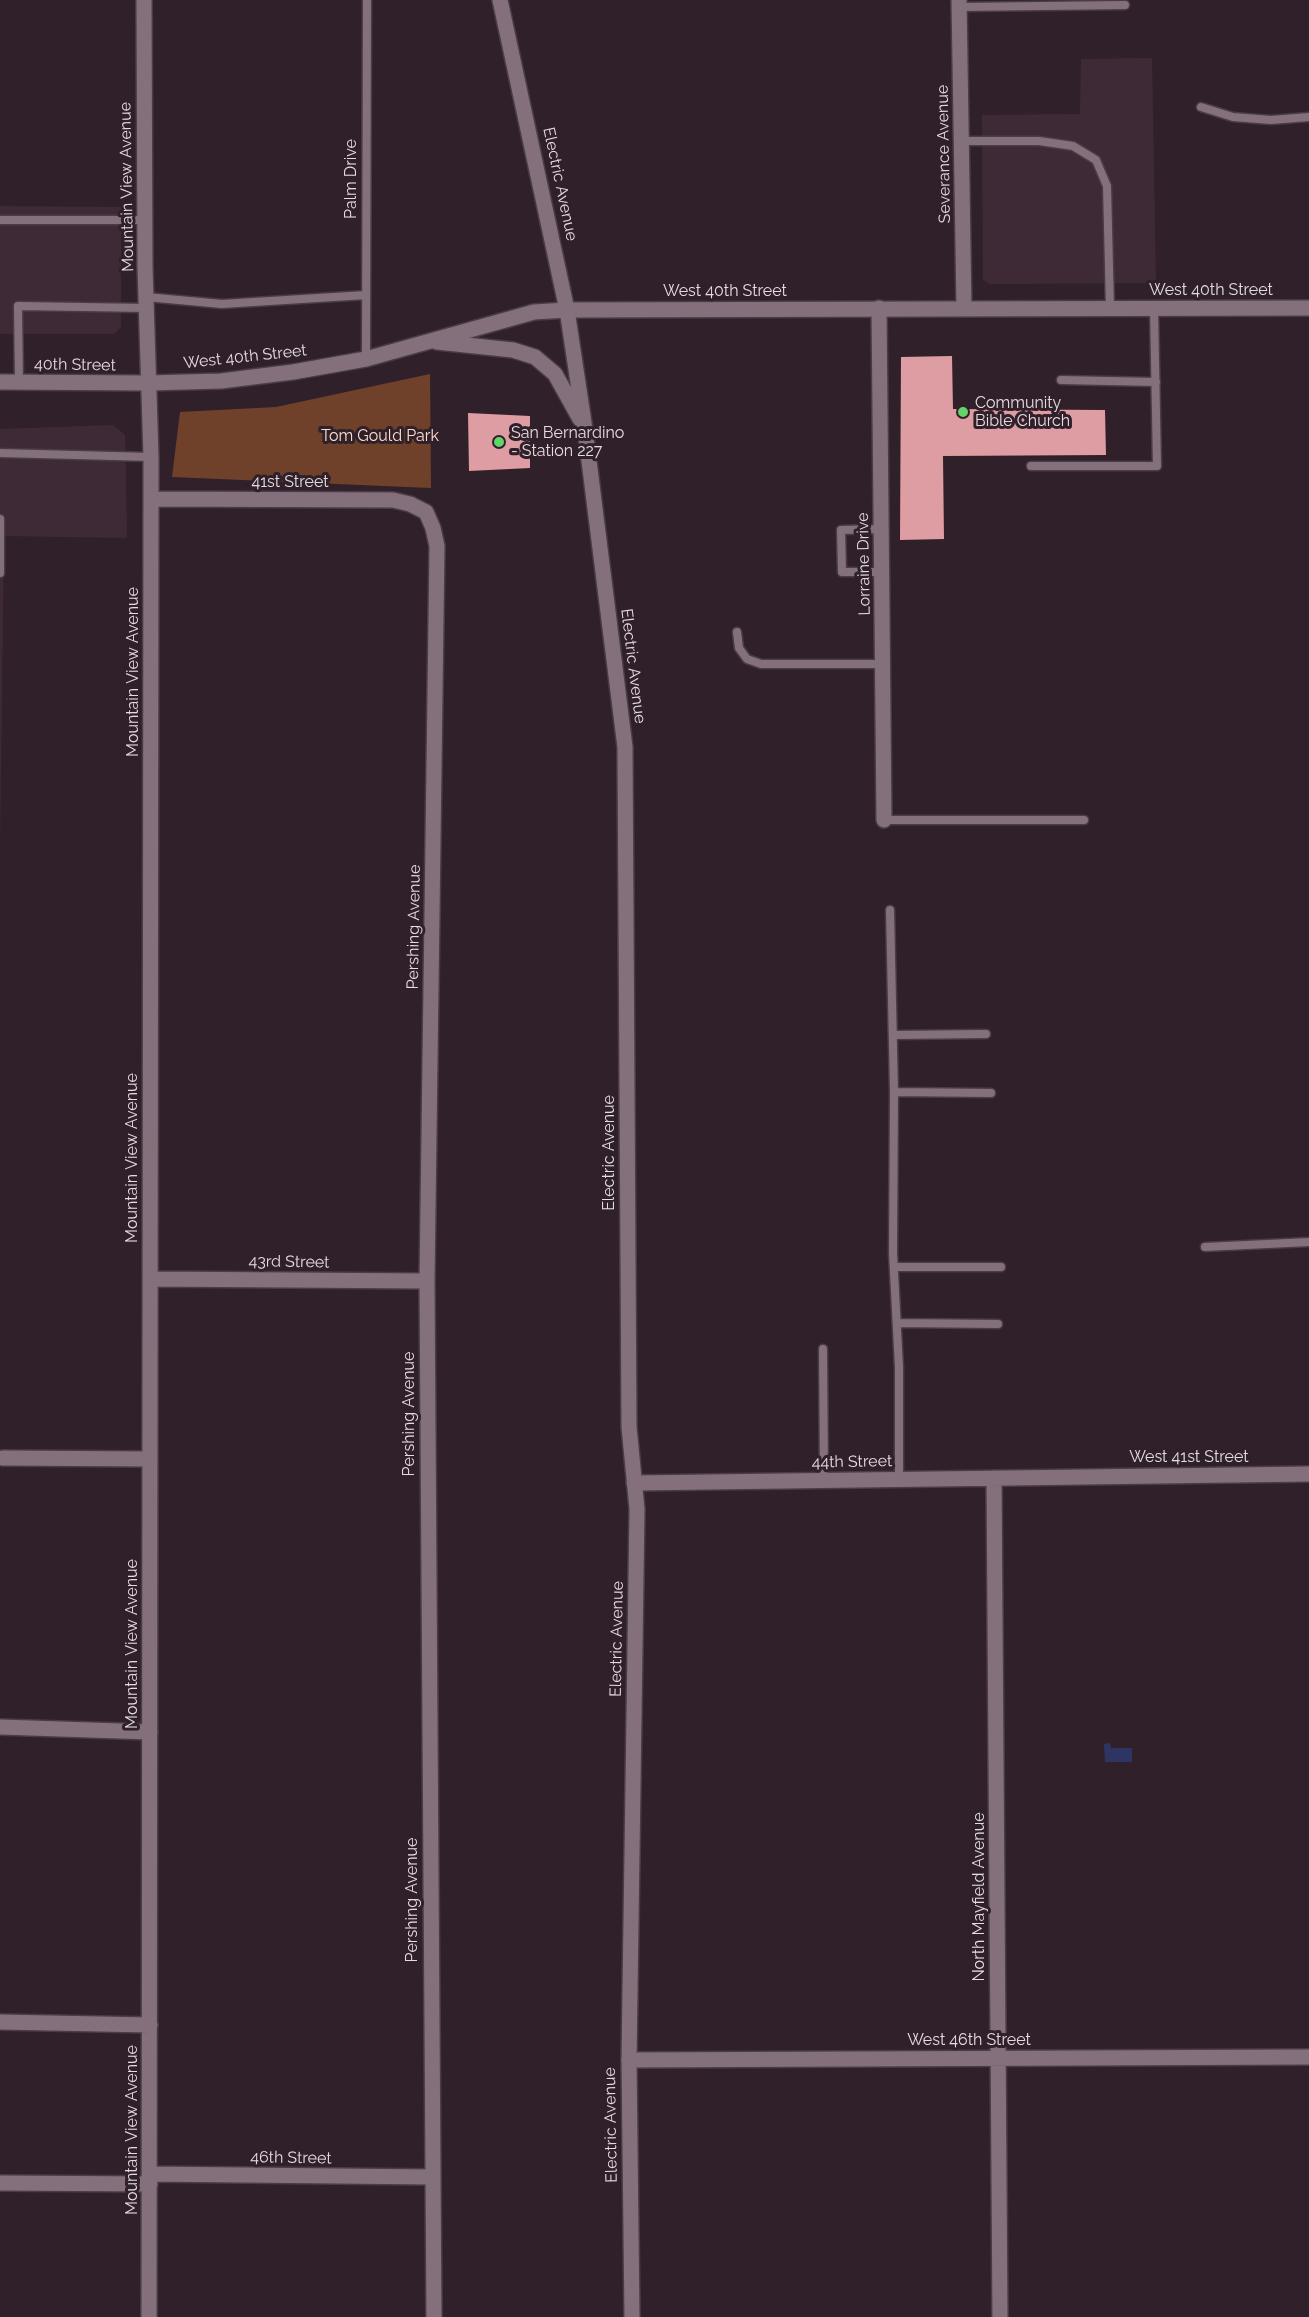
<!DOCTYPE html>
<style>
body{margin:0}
canvas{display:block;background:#30202a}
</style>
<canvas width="1309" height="2317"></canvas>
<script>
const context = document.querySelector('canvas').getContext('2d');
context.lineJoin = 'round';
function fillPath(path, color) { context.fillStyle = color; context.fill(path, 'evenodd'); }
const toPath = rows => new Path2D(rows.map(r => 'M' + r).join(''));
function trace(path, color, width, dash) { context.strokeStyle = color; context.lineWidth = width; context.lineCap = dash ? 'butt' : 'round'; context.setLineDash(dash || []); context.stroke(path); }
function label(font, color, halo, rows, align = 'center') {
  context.font = font + ' Raleway,sans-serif'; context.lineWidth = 6; context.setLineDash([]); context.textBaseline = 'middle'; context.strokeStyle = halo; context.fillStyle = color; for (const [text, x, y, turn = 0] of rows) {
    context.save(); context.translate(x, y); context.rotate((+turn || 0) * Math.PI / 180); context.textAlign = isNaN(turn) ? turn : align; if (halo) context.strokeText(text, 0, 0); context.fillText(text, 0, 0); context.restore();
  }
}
fillPath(toPath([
 [1152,58,1156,283,990,284,983,280,982,115,1080,114,1081,59],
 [0,206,121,207,121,327,114,334,0,334],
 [113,425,125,435,127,538,4,536,0,845,0,429]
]), '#3e2a37');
fillPath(toPath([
 [430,374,431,488,172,477,180,412,276,407]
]), '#70412a');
fillPath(toPath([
 [1110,1743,1111,1748,1132,1748,1132,1762,1105,1762,1104,1744]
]), '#2f3562');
fillPath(toPath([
 [952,356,953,409,1105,410,1106,455,943,456,944,539,900,540,901,357],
 [468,413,530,416,530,468,469,471]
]), '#de9da2');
const service = toPath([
 [959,7,1125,5],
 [1201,107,1233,117,1271,120,1309,117],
 [961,141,1039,141,1073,146,1096,160,1107,186,1110,308],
 [0,220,144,220],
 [146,297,222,304,366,295],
 [366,359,367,0],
 [1061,380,1156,382],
 [19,382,18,306,147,308],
 [0,453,151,457],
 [1031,466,1157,466,1154,308],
 [0,519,0,573],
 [881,529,841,530,842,572,882,572],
 [737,632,739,648,747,659,761,664,883,664],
 [884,820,1084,820],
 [890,910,894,1092,893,1253,899,1368,899,1479],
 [893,1035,986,1034],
 [894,1092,991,1093],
 [1205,1247,1309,1242],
 [894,1267,1001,1267],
 [897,1323,998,1324],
 [823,1349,824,1480]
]);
const minor = toPath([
 [144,0,145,267,151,457,149,2317],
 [959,0,964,308],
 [879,308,884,820],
 [151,499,393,500,410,504,426,512,433,528,437,546,427,1281,434,2317],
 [150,1279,427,1281],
 [3,1458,150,1459],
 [994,1478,1000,2317],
 [634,1483,1309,1474],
 [0,1727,150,1732],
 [0,2022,150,2025],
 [629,2060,1309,2057],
 [150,2174,432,2177],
 [0,2183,150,2184]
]);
const tertiary = toPath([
 [500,0,567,310]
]);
const secondary = toPath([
 [567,310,585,429,625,747,629,1427,637,1509,629,2060,632,2317],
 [437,342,513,350,535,357,555,374,580,419],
 [0,382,149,383,221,381,293,372,366,359,534,312,567,310,1309,308]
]);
trace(service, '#493c44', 11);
trace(minor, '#493c44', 18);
trace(tertiary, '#493c44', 18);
trace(secondary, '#493c44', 18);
trace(service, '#83707c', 8);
trace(minor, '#83707c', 15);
trace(tertiary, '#83707c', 15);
trace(secondary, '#83707c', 15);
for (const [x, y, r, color] of [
 [963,412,6,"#63d468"],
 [499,442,6,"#63d468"]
]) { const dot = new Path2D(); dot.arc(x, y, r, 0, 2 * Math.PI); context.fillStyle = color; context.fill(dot); trace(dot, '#30202a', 2); }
label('16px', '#e6dbe1', '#30202a', [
 ["Severance Avenue",944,154,-91],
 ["Palm Drive",351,179,-90],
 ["Electric Avenue",560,184,78],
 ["Mountain View Avenue",127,187,-91],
 ["West 40th Street",1211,290],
 ["West 40th Street",725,291],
 ["West 40th Street",245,357,-6],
 ["40th Street",75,365,1],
 ["41st Street",290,482],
 ["Lorraine Drive",864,564,-91],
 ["Electric Avenue",633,666,83],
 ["Mountain View Avenue",133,672,-90],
 ["Pershing Avenue",414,927,-89],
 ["Electric Avenue",609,1153,-90],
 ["Mountain View Avenue",132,1158,-90],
 ["43rd Street",289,1262,1],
 ["Pershing Avenue",409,1414,-90],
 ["West 41st Street",1189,1457],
 ["44th Street",852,1462,-1],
 ["Electric Avenue",617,1639,-89],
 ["Mountain View Avenue",132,1644,-90],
 ["North Mayfield Avenue",979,1897,-90],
 ["Pershing Avenue",412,1900,-90],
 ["West 46th Street",969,2040],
 ["Electric Avenue",611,2125,-91],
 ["Mountain View Avenue",132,2130,-90],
 ["46th Street",291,2158,1]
]);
label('16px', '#e6dbe1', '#30202a', [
 ["Community",975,403],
 ["Bible Church",975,421],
 ["San Bernardino",511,433],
 ["- Station 227",511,451]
], 'left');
label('16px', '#fddccc', '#30202a', [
 ["Tom Gould Park",380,436]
]);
</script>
